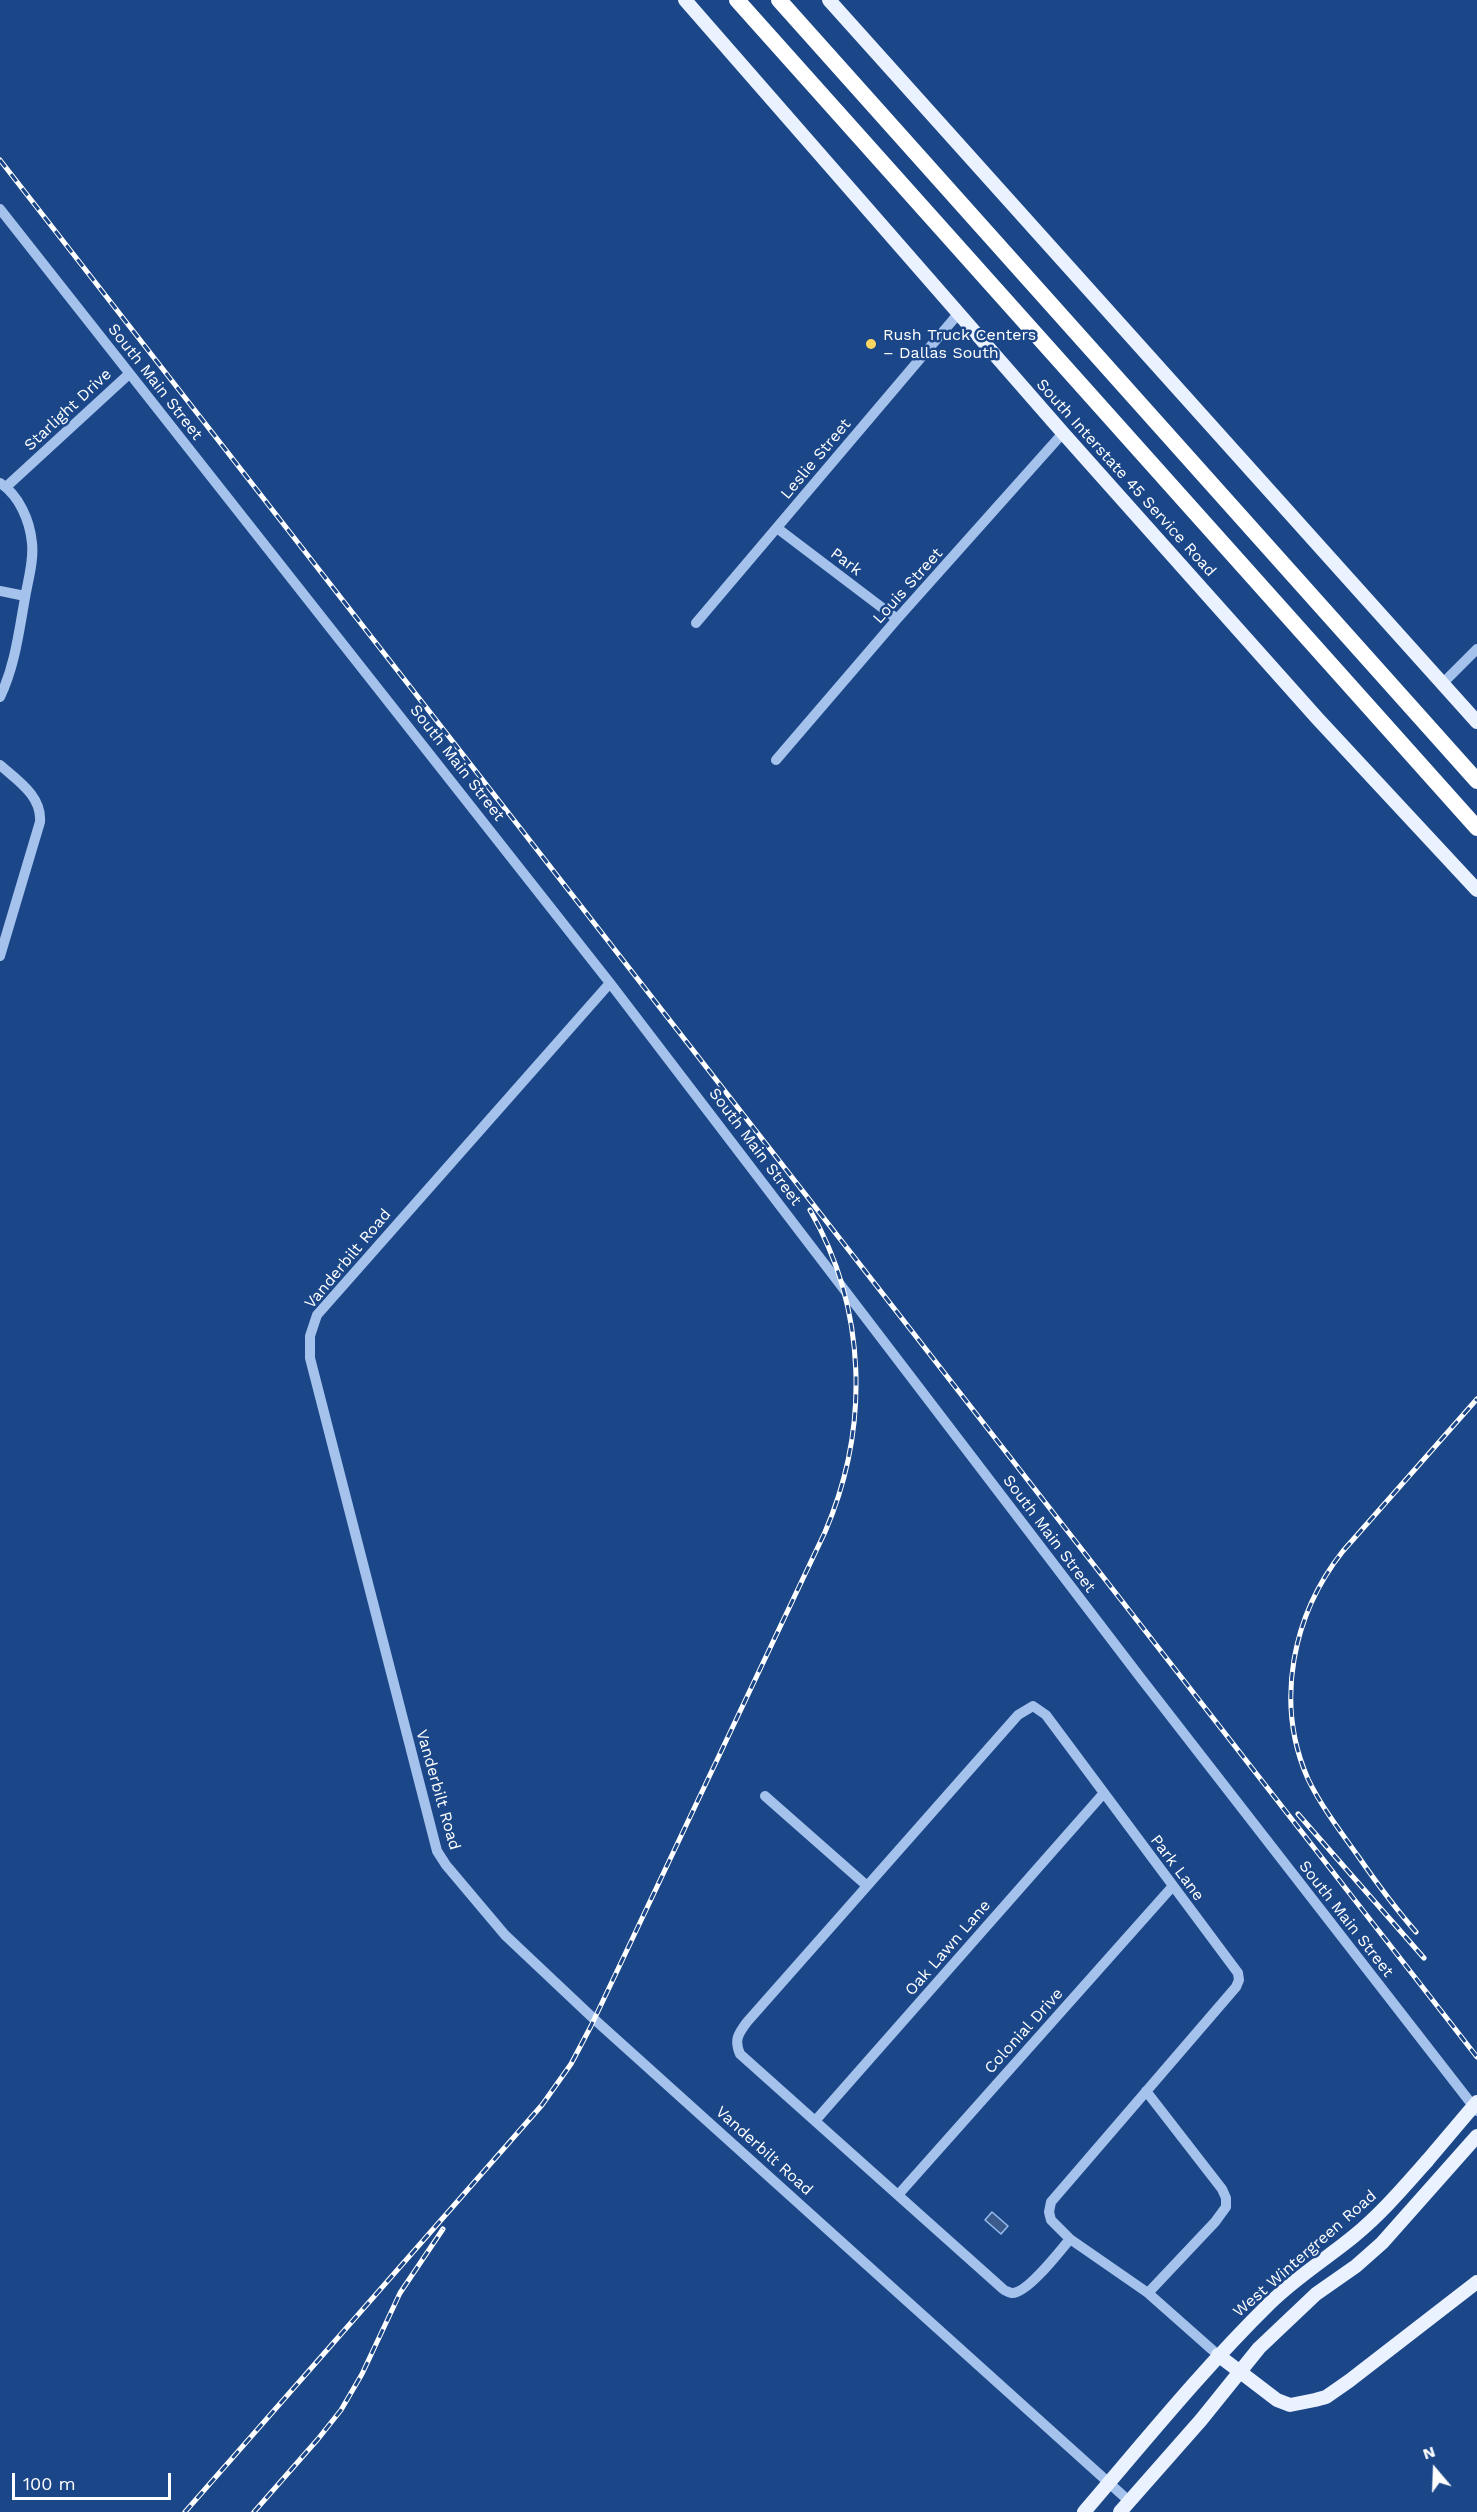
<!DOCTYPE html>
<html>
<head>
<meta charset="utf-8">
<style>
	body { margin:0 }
	#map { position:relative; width:1477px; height:2512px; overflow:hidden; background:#1b4789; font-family:"Work Sans",sans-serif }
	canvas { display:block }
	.north { position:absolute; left:1405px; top:2440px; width:60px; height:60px; -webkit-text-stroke:4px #1b4789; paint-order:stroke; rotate:341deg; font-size:16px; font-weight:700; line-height:24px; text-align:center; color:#fff }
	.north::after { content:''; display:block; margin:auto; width:21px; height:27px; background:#fff; clip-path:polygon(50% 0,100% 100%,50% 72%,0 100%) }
	.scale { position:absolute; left:12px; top:2473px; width:159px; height:27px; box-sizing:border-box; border:3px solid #fff; border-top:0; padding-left:8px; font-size:18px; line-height:21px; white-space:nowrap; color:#fff; -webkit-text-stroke:4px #1b4789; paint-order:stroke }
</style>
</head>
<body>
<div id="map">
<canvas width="1477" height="2512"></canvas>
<div class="north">N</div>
<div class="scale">100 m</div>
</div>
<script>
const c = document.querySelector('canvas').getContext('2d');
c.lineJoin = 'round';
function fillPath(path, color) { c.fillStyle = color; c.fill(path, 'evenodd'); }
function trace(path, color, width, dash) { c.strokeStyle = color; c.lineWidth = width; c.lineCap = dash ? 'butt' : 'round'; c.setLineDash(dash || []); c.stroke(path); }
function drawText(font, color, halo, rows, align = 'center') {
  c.font = font + ' "Work Sans",sans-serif'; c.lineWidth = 5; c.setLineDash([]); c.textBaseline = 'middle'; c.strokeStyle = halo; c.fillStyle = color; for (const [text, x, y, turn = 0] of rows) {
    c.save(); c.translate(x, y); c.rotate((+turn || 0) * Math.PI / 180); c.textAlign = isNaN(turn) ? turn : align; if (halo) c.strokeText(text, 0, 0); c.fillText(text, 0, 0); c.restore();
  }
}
const water = new Path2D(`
	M992,2212L1008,2226L1001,2234L985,2220Z`);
fillPath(water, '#3b5b8c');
trace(water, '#98bdee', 1.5);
trace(new Path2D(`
	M0,209L610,983L1140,1677L1477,2111
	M0,483C19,495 30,521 32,543C34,561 28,580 25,598C19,631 15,666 0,697
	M6,487L129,374
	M777,528L897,619
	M0,591L25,596
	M696,623L958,314
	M1443,683L1477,649
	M776,760L897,619L1063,433
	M0,765C18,781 42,796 40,822L0,956
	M610,983L317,1315L310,1336V1358L437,1851L446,1865L505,1935L594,2019L1129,2501
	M765,1796L866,1885
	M1146,2091L1222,2189L1226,2198V2207L1215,2222L1148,2293
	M815,2121L1103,1794
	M898,2195L1172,1887
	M1070,2239C1060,2251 1027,2294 1012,2293C1011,2293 1003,2290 1003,2289L740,2054C734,2040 738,2034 747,2022L1018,1715L1033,1706L1046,1715L1238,1973L1239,1980L1236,1987L1051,2202L1049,2212L1051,2220L1070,2239L1148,2293L1218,2355`), '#a5c2ec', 10);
trace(new Path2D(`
	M685,0L1063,433L1317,718L1477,890
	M829,0L1477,722
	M1218,2355L1277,2400L1290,2405L1315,2400L1326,2397L1349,2381L1477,2282
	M1084,2512C1144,2442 1203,2369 1269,2304C1295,2278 1326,2259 1354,2236C1381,2214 1404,2187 1427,2161
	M1120,2512L1201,2420L1259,2348L1316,2294L1356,2266L1382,2243L1477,2136`), '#eaf1ff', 14);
trace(new Path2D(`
	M737,0L1477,828
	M779,0L1477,781`), '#fff', 16);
const rail = new Path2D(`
	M0,160L1477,2057
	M1298,1814L1424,1958
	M1416,1932C1395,1908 1376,1882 1358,1856C1340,1831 1321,1806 1308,1779C1274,1702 1293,1614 1343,1551L1477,1399
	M185,2512L542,2105L571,2064L591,2026L825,1532C870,1428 867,1309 810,1210
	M254,2512L318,2439L341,2410L362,2374L400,2293L443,2229`);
trace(rail, '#fff', 5);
trace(rail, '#1b4789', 3, [9]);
trace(new Path2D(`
	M1427,2161L1477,2102`), '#eaf1ff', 14);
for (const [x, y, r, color] of [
	[871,344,6,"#fdd662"]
]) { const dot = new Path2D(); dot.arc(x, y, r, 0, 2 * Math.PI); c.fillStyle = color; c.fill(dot); trace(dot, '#1b4789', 2); }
drawText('16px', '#fff', '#1b4789', [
	["Rush Truck Centers",883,335],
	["– Dallas South",883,353]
], 'left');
drawText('16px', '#fff', '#1b4789', [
	["South Main Street",155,382,52],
	["Starlight Drive",68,410,-43],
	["Leslie Street",816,459,-50],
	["South Interstate 45 Service Road",1126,478,48],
	["Park",846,562,37],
	["Louis Street",908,586,-48],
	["South Main Street",457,763,52],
	["South Main Street",755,1147,53],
	["Vanderbilt Road",348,1259,-50],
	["South Main Street",1049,1534,53],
	["Vanderbilt Road",438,1790,74],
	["Park Lane",1177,1868,53],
	["South Main Street",1346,1919,52],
	["Oak Lawn Lane",948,1948,-49],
	["Colonial Drive",1024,2031,-48],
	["Vanderbilt Road",764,2151,42],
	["West Wintergreen Road",1305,2254,-41]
]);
</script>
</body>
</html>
